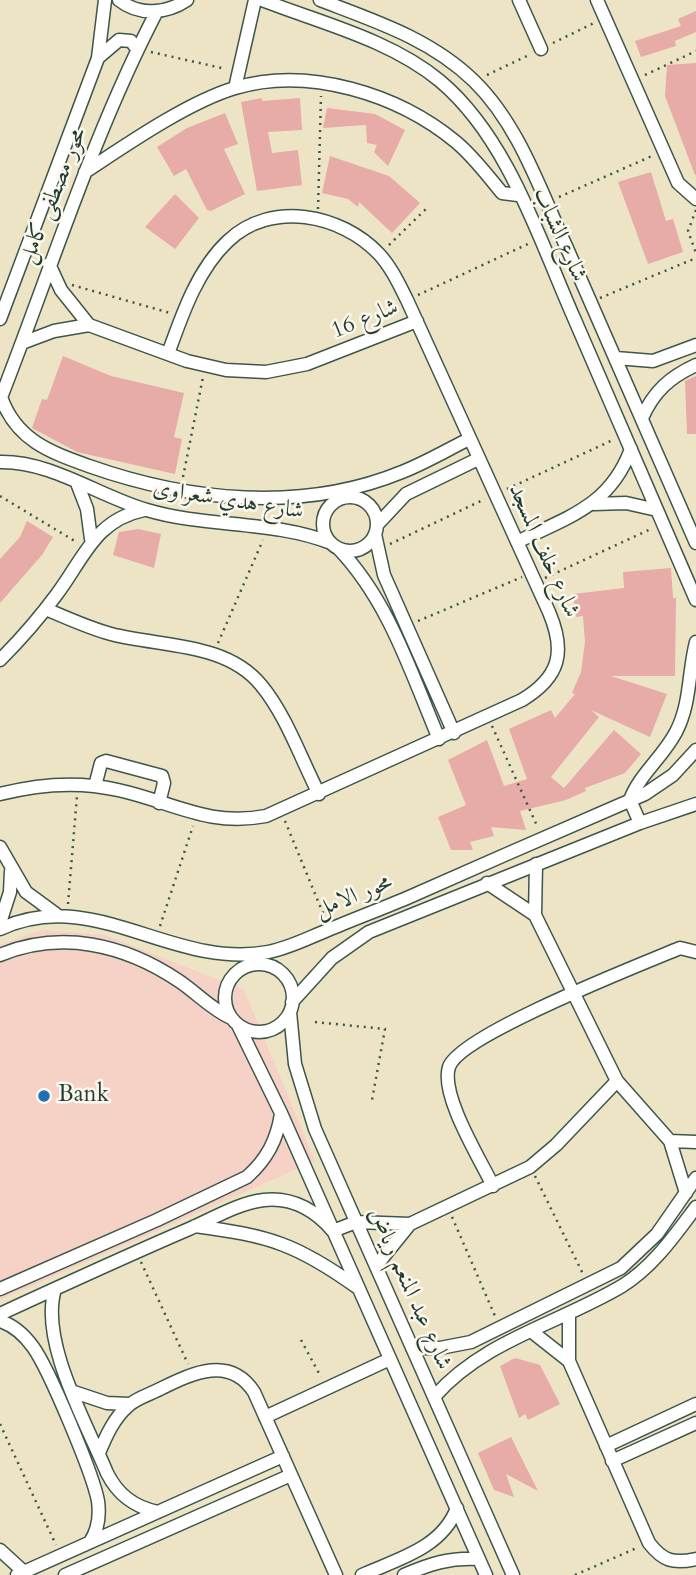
<!DOCTYPE html>
<html>
<head>
<meta charset="utf-8">
<style>
	body { margin:0 }
	canvas { display:block; background:#ede4c5 }
</style>
</head>
<body>
<canvas width="696" height="1575"></canvas>
<script>
const c = document.querySelector('canvas').getContext('2d');
c.lineJoin = 'round';
function fillPath(path, color) { c.fillStyle = color; c.fill(path, 'evenodd'); }
function trace(path, color, width, dash) { c.strokeStyle = color; c.lineWidth = width; c.lineCap = dash ? 'butt' : 'round'; c.setLineDash(dash || []); c.stroke(path); }
function drawText(font, color, halo, rows, align = 'center') {
  c.font = font + ' Cardo,Amiri,serif'; c.lineWidth = 5; c.setLineDash([]); c.textBaseline = 'middle'; c.strokeStyle = halo; c.fillStyle = color; for (const [text, x, y, turn = 0] of rows) {
    c.save(); c.translate(x, y); c.rotate((+turn || 0) * Math.PI / 180); c.textAlign = isNaN(turn) ? turn : align; if (halo) c.strokeText(text, 0, 0); c.fillText(text, 0, 0); c.restore();
  }
}
fillPath(new Path2D(`
	M42,930L105,935L244,990L315,1161L0,1300V945Z`), '#f6d1c5');
fillPath(new Path2D(`
	M696,11V32L675,41L676,46L641,57L635,41L681,26L678,19Z
	M696,63V175H695L665,96L667,65Z
	M262,98V101L300,98L302,130L268,132L272,153L298,150L302,185L257,191L241,102Z
	M327,108L375,114L405,130L388,166L374,152L377,145L367,143L366,125L323,128Z
	M225,113L238,144L224,149L245,194L211,211L207,210L186,169L174,176L157,147L187,128Z
	M330,156L389,176L420,203L392,233L359,202L358,207L348,199L322,193Z
	M651,172L666,221L673,219L683,252L648,264L618,182Z
	M175,194L199,218L175,249L145,227Z
	M63,356L111,376L184,393L174,437L182,439L175,474L77,452L32,428L42,399L47,400Z
	M696,376V434H687L685,381Z
	M27,521L53,537L42,555L0,603V559L20,537Z
	M138,529L161,534L154,568L113,555L119,532Z
	M671,568L673,598H676L675,676H611L667,694L650,737L591,710L599,717L551,777L564,788L614,730L641,754L625,773L585,788L586,791L566,800L520,811L526,830L491,827L494,836L470,842L473,850H451L438,817L466,805L448,760L487,740L504,786L527,779L509,729L551,710L555,718L575,694L572,693L581,672L585,642L583,616L576,617L573,594L624,588L623,572Z
	M515,1358L540,1365L560,1404L528,1420L525,1414L519,1418L500,1366Z
	M511,1437L538,1491L506,1474L514,1497L494,1490L478,1453Z`), '#e7aba8');
const minor = new Path2D(`
	M119,0C139,16 166,14 187,0
	M262,0C321,23 391,40 440,81C508,138 539,239 574,318C615,412 656,506 696,600
	M320,0C375,21 431,39 474,81C519,125 540,190 566,246C610,345 653,444 696,543
	M519,0L541,49
	M597,0L678,183L696,199
	M99,57L119,40L131,41L137,49
	M235,88L255,0
	M85,172C126,145 188,102 235,88C308,66 398,94 456,142C474,157 487,175 502,193L518,195
	M49,264L61,290L89,325L187,361L226,370L266,372L307,364L417,321
	M0,319L98,58L105,0
	M22,343L54,331L89,325
	M616,358L653,361L696,345
	M1,397C16,440 50,452 89,466C188,501 302,513 402,472C425,463 447,450 469,439
	M0,400C51,270 92,136 157,11
	M642,418C654,391 670,377 696,365
	M0,462C52,461 98,496 147,510C207,528 272,520 331,543
	M77,483L87,509L91,539
	M323 524a27 27 0 1 1 54 0a27 27 0 1 1-54 0Z
	M594,504L626,503L657,510
	M377,525L406,494L478,459
	M375,534L384,575L454,733
	M517,542C568,517 610,506 631,449
	M338,548C389,601 411,673 439,739
	M46,609C67,618 89,628 111,634C161,647 226,642 261,685C286,715 301,759 319,794
	M0,660C21,639 40,617 57,594C84,558 95,520 144,510
	M95,786L101,763L106,761L162,776L164,783L159,803
	M0,794C39,784 79,781 118,790C173,802 207,827 266,816L522,700C560,677 566,652 549,612L407,300C399,284 391,267 379,254C341,214 271,200 228,241C197,270 182,315 168,354
	M640,823L630,800C639,775 663,757 676,732C691,703 688,673 696,642
	M0,847L26,892L56,914
	M536,864L535,915L617,1081L670,1141L686,1193
	M487,883L535,915
	M0,923L10,892L11,871
	M0,929C94,885 172,970 268,952C289,948 308,938 328,930C354,919 381,909 407,898C486,863 566,828 645,794L673,775L696,750
	M0,955C61,930 124,944 179,981C197,993 211,1009 231,1018
	M225 998a34 34 0 1 1 68 0a34 34 0 1 1-68 0Z
	M292,1002L332,958L369,932L640,823L696,804
	M290,1012L295,1064L315,1129L513,1575
	M238,1025L281,1113L486,1575
	M670,1141L696,1142
	M493,1186C480,1159 440,1095 449,1067C459,1035 642,964 680,948L696,952
	M195,1226C270,1236 297,1244 358,1288
	M376,1266L410,1224
	M0,1289L157,1220L247,1177C267,1159 277,1140 281,1114
	M55,1289C39,1341 87,1424 107,1473C118,1495 134,1507 158,1512
	M569,1313V1361L649,1543C663,1561 673,1564 696,1559
	M0,1314C63,1285 126,1256 189,1229C212,1219 238,1203 264,1200C293,1197 315,1210 333,1231L356,1222L410,1224L530,1167L556,1145L617,1081
	M0,1321C13,1325 25,1336 33,1347C49,1369 93,1474 98,1501C100,1516 98,1530 90,1542
	M531,1331L569,1361
	M412,1348H440L471,1342L621,1268L657,1234L696,1178
	M74,1392L107,1403L129,1404
	M434,1397C484,1340 558,1324 622,1286C653,1267 675,1235 696,1207
	M265,1417L390,1359
	M606,1446L696,1404
	M99,1453C106,1436 114,1418 128,1406C136,1398 151,1394 162,1388C193,1373 230,1355 254,1392L336,1575
	M612,1461L696,1423
	M0,1550L24,1572
	M17,1575L283,1456
	M65,1575L291,1475
	M362,1575C398,1559 442,1548 457,1508
	M404,1575C430,1564 450,1557 479,1559`);
trace(minor, '#3e564a', 15);
trace(new Path2D(`
	M553,43L594,23
	M151,52L226,69
	M487,75L531,54
	M645,75L696,51
	M559,197L652,156
	M318,209L321,96
	M696,210L688,231L696,253
	M389,245L429,206
	M72,285L170,313
	M418,295L530,243
	M600,298L696,258
	M183,477L203,377
	M507,489L615,439
	M0,496L78,543
	M390,544L485,499
	M545,578L653,528
	M418,621L522,577
	M218,643L263,540
	M492,726L538,828
	M285,821L325,918
	M68,904L77,796
	M160,926L193,826
	M315,1022L385,1029L372,1100
	M535,1176L583,1274
	M452,1217L495,1316
	M141,1262L188,1364
	M301,1340L321,1377
	M0,1424L56,1545
	M575,1575L639,1547`), '#3e564a', 2.5, [2, 5]);
trace(minor, '#fff', 12);
for (const [x, y, r, color] of [
	[44,1096,7,"#1f6fb2"]
]) { const dot = new Path2D(); dot.arc(x, y, r, 0, 2 * Math.PI); c.fillStyle = color; c.fill(dot); trace(dot, '#fbf7ec', 2.5); }
drawText('23px', '#1f3d34', '#fbf7ec', [
	["محور مصطفى كامل",54,196,-68],
	["شارع الشباب",559,235,66],
	["شارع 16",365,320,-22],
	["شارع هدي شعراوى",228,501,9],
	["شارع خلف المسجد",543,551,66],
	["محور الامل",354,897,-22],
	["شارع عبد المنعم رياض",409,1289,66]
]);
drawText('23px', '#1f3d34', '#fbf7ec', [
	["Bank",58,1096]
], 'left');
</script>
</body>
</html>
